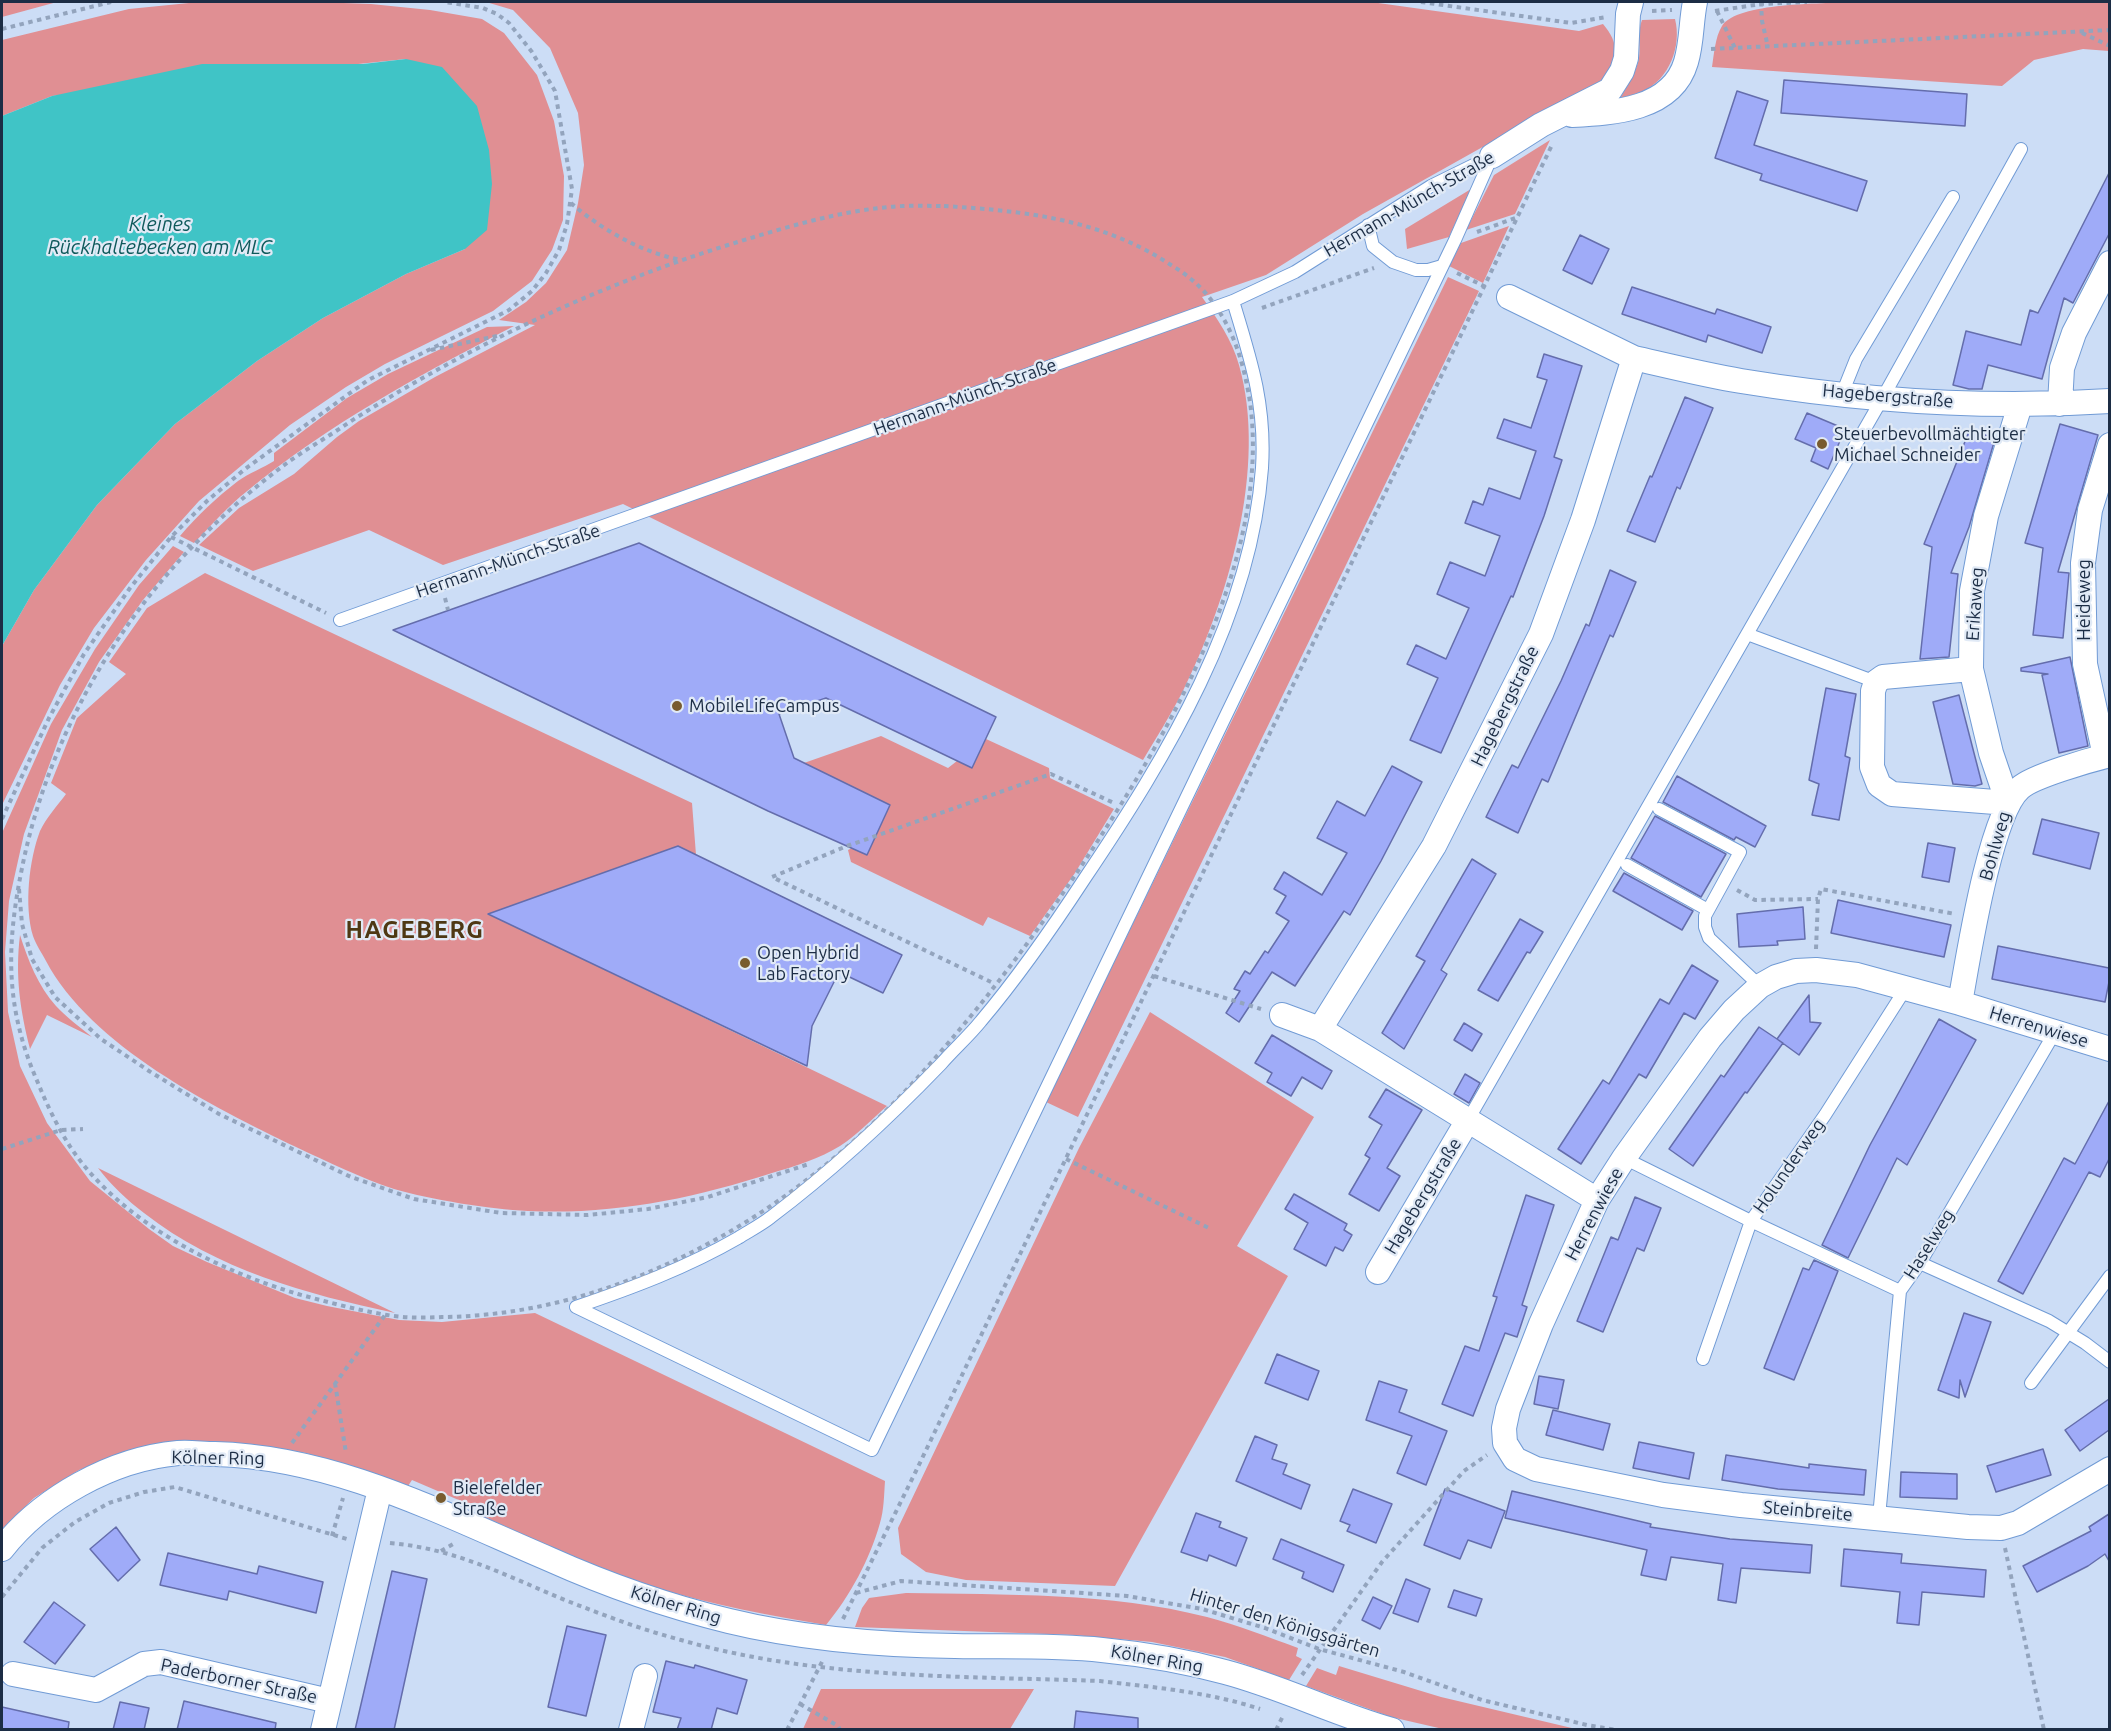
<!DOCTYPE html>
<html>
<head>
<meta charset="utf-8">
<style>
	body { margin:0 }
	#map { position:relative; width:2111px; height:1731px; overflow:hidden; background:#ccddf6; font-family:Ubuntu,sans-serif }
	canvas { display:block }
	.frame { position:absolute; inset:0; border:3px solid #1c2d45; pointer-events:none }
</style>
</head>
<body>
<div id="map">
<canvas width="2111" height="1731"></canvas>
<div class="frame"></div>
</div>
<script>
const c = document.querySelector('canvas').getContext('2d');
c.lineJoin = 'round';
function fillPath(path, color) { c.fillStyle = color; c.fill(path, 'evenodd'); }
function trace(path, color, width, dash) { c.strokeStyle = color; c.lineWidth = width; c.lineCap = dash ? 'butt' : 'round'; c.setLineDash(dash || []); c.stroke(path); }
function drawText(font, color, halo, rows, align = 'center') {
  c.font = font + ' Ubuntu,sans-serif'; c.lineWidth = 4.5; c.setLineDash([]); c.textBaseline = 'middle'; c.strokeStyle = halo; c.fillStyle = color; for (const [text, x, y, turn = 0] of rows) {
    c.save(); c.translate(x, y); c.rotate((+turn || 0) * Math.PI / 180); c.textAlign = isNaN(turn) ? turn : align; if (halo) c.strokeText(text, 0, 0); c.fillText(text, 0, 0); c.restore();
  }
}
fillPath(new Path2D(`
	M2,2H57L2,17Z
	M199,2H316L371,4L430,10L482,19L504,33L537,75L554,121L564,176L563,220L552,250L532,281L493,311L385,364L346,387L290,425L199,501L146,560L94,628L60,685L2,805V646L34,590L97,505L175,424L257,361L323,318L406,274L465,249L406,59L52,96L2,116V40L129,9Z
	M486,2H1371L1579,31L1603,24C1620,44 1618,58 1604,79L1363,214L1266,275L1202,297C1217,318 1232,340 1239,365C1268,467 1228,601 1182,693C1170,716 1156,738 1143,760L623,504L443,565L369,530L253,571L199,545L239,508L294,474L337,437L359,421L435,377L535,325L499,320L526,302L546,283L567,250L578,203L584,165L578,113L550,48L513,10Z
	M1852,2H2109V51L2083,49L2034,60L2002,86L1712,67C1714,55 1715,37 1722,26C1737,2 1823,4 1852,2Z
	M1675,19C1682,46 1669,80 1643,91C1636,94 1628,96 1620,98C1628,85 1636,73 1639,58C1641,46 1637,32 1642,20Z
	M1550,140L1515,214L1466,230L1494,175Z
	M1471,189L1449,237L1407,249L1405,229Z
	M1509,226L1483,283L1449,266L1461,243Z
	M1448,277L1479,291L1078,1117L1046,1102Z
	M514,326C418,376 330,423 246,492C227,507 211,526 194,543L180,536C197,516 217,497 238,481C249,473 263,468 274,461V453L347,398L388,374L487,327Z
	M173,546L184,552L143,600L99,662L62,730L24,834L9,901L5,952L8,1012L20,1066L47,1123L90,1181L149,1229L173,1246L207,1262L295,1298L327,1306L399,1320L442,1322L535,1313L885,1481C884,1495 884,1510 880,1523C870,1559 850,1596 826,1625C769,1615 712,1605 657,1588C596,1570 538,1541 480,1515L482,1510L412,1480L408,1486L306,1453L255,1445L186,1442L130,1452L79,1470L34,1498L2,1529V833L51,724L95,649L139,585Z
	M205,573L692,803L696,855L678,846L489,914L887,1106C872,1119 857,1135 840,1146C821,1158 793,1167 772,1173C692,1199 612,1215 528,1211C489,1209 432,1200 394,1189C361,1178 328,1162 296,1147C213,1107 91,1046 46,961C42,953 36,945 33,936C24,906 29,860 40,831C46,818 58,805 66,794L51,783L77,718L126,674L109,662L147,608Z
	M881,736L948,768L957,761L972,768L986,739L1049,768L1050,778L1114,809L1075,873L1030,936L988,917L983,926L851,862L848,850L852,848L867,854L890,805L804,763Z
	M20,935C28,960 38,986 56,1006C66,1017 80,1027 92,1037L47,1015L30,1049C20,1009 15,976 20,935Z
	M1150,1012L1314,1117L1237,1246L1288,1276L1115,1586L966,1580L926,1572L901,1554L898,1528L1079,1148Z
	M98,1168L395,1313C306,1294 217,1270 144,1213C127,1200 111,1185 98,1168Z
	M906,1593C1006,1595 1109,1592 1207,1617C1238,1625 1268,1637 1298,1648L1296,1656L1302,1659L1289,1680L1225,1657L1152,1642L1074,1635L855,1627L862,1608L869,1598Z
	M1339,1666L1441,1697L1576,1729H1443L1391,1717L1306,1686L1317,1668L1336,1675Z
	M821,1689H1034L1010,1729H803Z`), '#e08f93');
fillPath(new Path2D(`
	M406,59L442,67L477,106L489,150L492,184L487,230L465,249L406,274L323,318L257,361L175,424L97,505L34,590L2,646V116L52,96L202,64H363Z`), '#40c4c6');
const building = new Path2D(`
	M1784,80L1967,94L1965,126L1781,113Z
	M1737,91L1768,101L1754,145L1867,181L1857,211L1760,180L1762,174L1715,158Z
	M2109,173V234L2073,303L2064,298L2042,379L1988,365L1982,389H1969L1953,385L1966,331L2021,345L2030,310L2038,313Z
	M1580,235L1609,249L1592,284L1563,270Z
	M1632,287L1715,314L1717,309L1771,327L1762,353L1708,335L1706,342L1622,314Z
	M1544,354L1582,366L1554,457L1562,460L1544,516L1513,597L1511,596L1441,753L1410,740L1438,678L1407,664L1416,645L1446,659L1469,608L1437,594L1450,562L1485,576L1500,536L1465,523L1473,501L1483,505L1489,488L1520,499L1536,451L1497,438L1504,419L1531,428L1547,380L1537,377Z
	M1685,397L1713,408L1680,489L1677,487L1655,542L1627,531L1650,476L1652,477Z
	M1807,413L1845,429L1828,469L1811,461L1816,448L1795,439Z
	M2060,424L2098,435L2058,572L2069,573L2063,638L2033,635L2043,548L2025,543Z
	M1970,429L1995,439L1969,527L1951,573L1958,574L1949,657L1920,659L1932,547L1924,544Z
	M639,543L996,717L972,768L826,698L779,714L794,758L890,805L867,855L768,811L393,630Z
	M1610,570L1636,582L1613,637L1610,635L1548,782L1542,779L1518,833L1486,817L1512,765L1518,768L1561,681L1586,624L1589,626Z
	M2070,657L2088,746L2059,753L2042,675L2048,674L2021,671V668Z
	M1826,688L1856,694L1845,756L1850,758L1839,820L1812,815L1819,784L1809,780Z
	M1959,695L1982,784L1975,786L1953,784L1933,702Z
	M1392,766L1422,782L1381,861L1350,915L1344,911L1295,986L1272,972L1239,1022L1226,1013L1240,991L1234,989L1245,971L1250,974L1265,951L1268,953L1289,921L1276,913L1286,896L1274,889L1284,872L1322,895L1347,853L1317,838L1337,801L1365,816Z
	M1677,776L1766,826L1755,847L1736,837L1734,840L1663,802Z
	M1655,816L1726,854L1701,897L1631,858Z
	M2042,819L2099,833L2090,869L2033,854Z
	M1928,843L1955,848L1949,882L1922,877Z
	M678,846L902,955L883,993L839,972L812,1026L807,1066L488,914Z
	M1472,859L1496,874L1441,970L1447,974L1404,1049L1382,1033L1425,961L1416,956Z
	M1624,873L1693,911L1682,930L1613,891Z
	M1838,900L1951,925L1944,957L1831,933Z
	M1803,907L1805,939L1777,941L1778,945L1739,947L1737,914Z
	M1520,919L1543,932L1530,953L1527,952L1498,1001L1478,990Z
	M1998,946L2109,968V982L2105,1002L1992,979Z
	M1692,965L1718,981L1695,1019L1684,1013L1646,1078L1639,1074L1581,1164L1558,1149L1603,1080L1609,1084L1660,999L1669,1004Z
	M1809,995L1810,1022L1821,1023L1799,1055L1777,1039Z
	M1939,1019L1976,1040L1907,1165L1897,1158L1848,1258L1822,1245L1870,1145Z
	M1464,1023L1482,1034L1472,1051L1454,1040Z
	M1759,1027L1783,1043L1747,1093L1745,1092L1693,1166L1669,1149L1721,1075L1724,1077Z
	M1272,1035L1332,1071L1322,1089L1302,1077L1291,1096L1267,1082L1272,1073L1255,1063Z
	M1465,1074L1480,1083L1469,1103L1454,1094Z
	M1386,1089L1422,1110L1387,1168L1400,1176L1379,1211L1349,1194L1370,1158L1365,1155L1382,1125L1369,1117Z
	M2109,1101V1159L2100,1177L2089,1172L2023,1294L1998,1281L2064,1158L2075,1164Z
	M1294,1194L1347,1224L1344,1230L1352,1235L1343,1251L1335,1247L1326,1266L1294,1249L1308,1223L1285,1209Z
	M1526,1195L1554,1205L1522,1305L1527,1307L1517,1337L1505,1333L1473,1416L1442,1404L1465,1346L1479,1351L1497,1297L1493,1296Z
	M1635,1197L1661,1208L1644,1251L1637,1248L1603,1332L1577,1321L1611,1237L1618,1240Z
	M1814,1260L1838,1271L1794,1380L1764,1368L1803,1268L1809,1270Z
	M1964,1313L1991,1322L1965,1397L1960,1380L1959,1398L1938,1390Z
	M1277,1354L1319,1371L1308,1400L1265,1383Z
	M1539,1376L1564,1380L1558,1409L1534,1404Z
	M1379,1381L1407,1390L1399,1412L1447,1431L1426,1485L1397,1473L1412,1436L1366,1420Z
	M2109,1399V1430L2080,1451L2065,1430Z
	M1553,1410L1610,1424L1603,1450L1546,1435Z
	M1255,1436L1277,1445L1272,1459L1287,1464L1283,1474L1310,1485L1301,1509L1236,1481Z
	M1639,1442L1694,1453L1689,1479L1633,1468Z
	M2043,1449L2051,1475L1996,1492L1987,1466Z
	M1726,1455L1809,1468V1464L1866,1470L1864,1495L1778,1489L1722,1480Z
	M1901,1472L1957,1474V1499L1900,1497Z
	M1353,1489L1392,1504L1376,1543L1347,1531L1350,1525L1340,1521Z
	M1445,1489L1505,1511L1491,1548L1468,1540L1460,1559L1424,1545Z
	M1512,1491L1651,1524L1650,1527L1730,1539L1812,1545L1810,1573L1741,1568L1736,1603L1718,1600L1723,1564L1671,1557L1666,1580L1641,1575L1647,1550L1505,1518Z
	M1196,1513L1221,1522L1219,1527L1247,1538L1236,1566L1209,1555L1207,1561L1181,1552Z
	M2109,1514V1561L2105,1554L2088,1566L2037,1592L2023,1566L2091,1531L2089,1527Z
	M116,1527L140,1560L118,1581L90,1549Z
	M1281,1539L1344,1565L1333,1592L1302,1578L1304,1572L1273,1559Z
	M1844,1549L1902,1554L1901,1563L1986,1570L1984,1597L1922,1592L1919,1625L1897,1623L1900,1592L1841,1586Z
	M168,1553L257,1574L259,1566L323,1582L316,1613L229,1591L227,1600L160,1585Z
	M392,1571L427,1579L394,1730H355Z
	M1406,1579L1430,1589L1418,1622L1393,1613Z
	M1454,1590L1482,1599L1476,1616L1448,1607Z
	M1373,1597L1392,1606L1380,1629L1362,1620Z
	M54,1602L85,1625L55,1664L24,1642Z
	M567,1626L606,1635L586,1716L548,1707Z
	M666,1661L694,1668L695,1665L747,1680L737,1714L717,1708L711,1730H677L681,1718L653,1712Z
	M184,1701L276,1723L275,1730H177Z
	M120,1702L149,1708L144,1730H113Z
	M2,1707L69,1722L68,1730H2Z
	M1076,1711L1138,1718V1730H1074Z`);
fillPath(building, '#9fabf8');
trace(building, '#646dac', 1.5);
const lane = new Path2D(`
	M1368,225L1373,246L1393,262L1416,270H1428L1442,266
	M1233,301C1251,360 1266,405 1262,468C1251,618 1167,756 1085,878C1053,927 1019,976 981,1021C969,1036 954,1049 941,1064C888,1119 832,1171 771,1217C761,1225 749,1231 738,1238C686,1268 632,1288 576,1307L872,1450L1455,240L1492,156
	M1842,394L1856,359L1953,197
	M340,620L1233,301L1295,272L1431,186L1492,156
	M1747,634L1876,682
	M1659,809L1740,852L1705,916V927L1709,938L1760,986
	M1627,865L1708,910
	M1468,1120L1882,399L2021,149
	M1624,1158L1751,1221L1900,1291
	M1920,1263L2049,1321L2085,1343L2110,1362
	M1703,1359L1751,1221L1825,1115L1906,988
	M2031,1383L2110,1276
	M1879,1517L1900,1291L1920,1263L2055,1032`);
const street = new Path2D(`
	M1572,115C1613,113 1672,110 1686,62C1692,42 1691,21 1695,2
	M1492,156L1541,125L1610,90L1622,71L1626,58L1628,14L1631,2
	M1509,297L1634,358
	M2060,404L2062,368L2074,333L2110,263
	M1971,669L1883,677L1876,682L1873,691L1872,767L1879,785L1892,794L2008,803L1991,753L1971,669L1972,591L1986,516L2020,405
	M2105,756L2085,664L2083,563L2090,510L2110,445
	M1960,1003C1968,959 1990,814 2020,788C2033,776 2090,760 2110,755
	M1282,1015L1320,1029
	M2110,1049L1960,1003L1857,975L1816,970L1796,971L1776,977L1760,986L1734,1010L1710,1038L1624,1158L1597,1200L1541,1324L1508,1409L1504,1428L1505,1443L1515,1459L1536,1469L1663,1495L1741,1505L1968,1527L2001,1528L2018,1523L2110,1469
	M1597,1200L1320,1029L1434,846L1541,634L1583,520L1634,358C1669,366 1705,375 1741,381C1863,401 1987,409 2110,401
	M1378,1272L1468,1120
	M2,1549C42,1498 112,1459 178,1453C190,1452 203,1454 215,1454C334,1457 441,1513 549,1559C607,1585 667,1606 729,1621C803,1639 879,1645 955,1646C1004,1647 1054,1645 1102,1650C1143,1654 1185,1661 1225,1672C1282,1687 1335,1714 1392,1730
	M13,1674L96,1690L144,1664L161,1662L329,1701
	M323,1730L380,1489
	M631,1730L645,1676`);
trace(lane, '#719bd5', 14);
trace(street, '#719bd5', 26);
trace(new Path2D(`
	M1421,2L1571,23L1606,17
	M1761,2L1762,21L1768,47
	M1652,11L1672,10
	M1715,11L1761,4L1807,2
	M1717,11L1735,48
	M2,29L111,2
	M2082,33L2110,46
	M1711,49L2110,30
	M571,203C602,230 641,252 681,260
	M944,206C1025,211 1101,219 1171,265C1186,274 1201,286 1212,301C1235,332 1244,365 1250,402C1270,547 1182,710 1106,828C1050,916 989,999 919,1076C867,1134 803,1188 736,1228C646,1281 547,1316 442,1317C424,1318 405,1318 387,1315C357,1310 327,1302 298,1294C216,1270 120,1221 71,1148C58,1128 47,1105 38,1083C5,1008 6,947 22,868C41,773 84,682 143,604C182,553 235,501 287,463C306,449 328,437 348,423C467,347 594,287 728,245C780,229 834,212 889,207C907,205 926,206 944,206Z
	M1477,232L1518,217
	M1457,273L1486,287
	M1262,308L1374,268
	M431,350L497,336
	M171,537L326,613
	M445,598L448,610
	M2,819L49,718L84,654L130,588L171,537L207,501L245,469L368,380L509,310L532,291L546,273L559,250L567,224L572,189L555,91L532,52L509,23L497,14L483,8L445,2
	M19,889L22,924L32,959L55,997L101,1039L149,1071L219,1114L351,1177L414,1199L501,1213L588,1215L648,1209L708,1197L809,1164
	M1737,890L1755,900L1818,899
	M1816,949L1818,899L1821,889L1955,914
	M1154,976L1261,1009
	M991,982L772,877L847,846L1051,774L1114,803
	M2,1149L61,1130L83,1129
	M1066,1159L1211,1229
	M335,1383L346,1453
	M292,1443L385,1315
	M332,1536L343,1498
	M390,1543C458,1549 508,1577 570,1602C606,1616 643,1630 681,1640C817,1679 960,1676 1100,1681C1152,1687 1209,1692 1260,1709
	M2005,1548L2044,1730
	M441,1551L455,1543
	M856,1593L901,1581L1127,1596L1202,1609L1265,1628L1319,1649L1404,1672L1482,1700L1587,1725L1617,1730
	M2,1597L42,1548L75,1522L109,1503L144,1492L175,1487L347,1539
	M843,1619L916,1471L1552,145
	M1302,1675L1382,1562L1464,1471L1487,1455
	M800,1704L838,1726L840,1730
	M787,1730L824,1658
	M1276,1730L1284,1714`), '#93a4bd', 4, [4.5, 4.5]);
trace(lane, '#fff', 12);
trace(street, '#fff', 24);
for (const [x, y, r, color] of [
	[1822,444,6,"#795c2f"],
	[677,706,6,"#795c2f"],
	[745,963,6,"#795c2f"],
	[441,1498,6,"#795c2f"]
]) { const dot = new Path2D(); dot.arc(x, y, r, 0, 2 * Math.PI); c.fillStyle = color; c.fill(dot); trace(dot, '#e1eaf6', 2); }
drawText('18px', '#1c2d45', '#e1eaf6', [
	["Hermann-Münch-Straße",1409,204,-30],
	["Hagebergstraße",1888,396,5],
	["Hermann-Münch-Straße",965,397,-20],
	["Hermann-Münch-Straße",508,561,-19],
	["Heideweg",2084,600,-90],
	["Erikaweg",1975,604,-86],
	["Hagebergstraße",1505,706,-64],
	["Bohlweg",1995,846,-74],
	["Herrenwiese",2039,1027,17],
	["Holunderweg",1789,1166,-55],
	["Hagebergstraße",1423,1196,-59],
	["Herrenwiese",1594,1214,-62],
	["Haselweg",1929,1244,-58],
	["Kölner Ring",218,1458,1],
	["Steinbreite",1808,1511,5],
	["Kölner Ring",676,1605,17],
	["Hinter den Königsgärten",1285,1623,17],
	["Kölner Ring",1157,1659,10],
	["Paderborner Straße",239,1681,12]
]);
drawText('18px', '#1c2d45', '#e1eaf6', [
	["Steuerbevollmächtigter",1834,434],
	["Michael Schneider",1834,455],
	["MobileLifeCampus",689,706],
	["Open Hybrid",757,953],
	["Lab Factory",757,974],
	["Bielefelder",453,1488],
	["Straße",453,1509]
], 'left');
drawText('italic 20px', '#0e595b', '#e1eaf6', [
	["Kleines",160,224],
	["Rückhaltebecken am MLC",160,247]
]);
c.letterSpacing = '1.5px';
drawText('bold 24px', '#4e3813', '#e1eaf6', [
	["HAGEBERG",415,930]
]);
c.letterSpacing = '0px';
</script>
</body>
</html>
